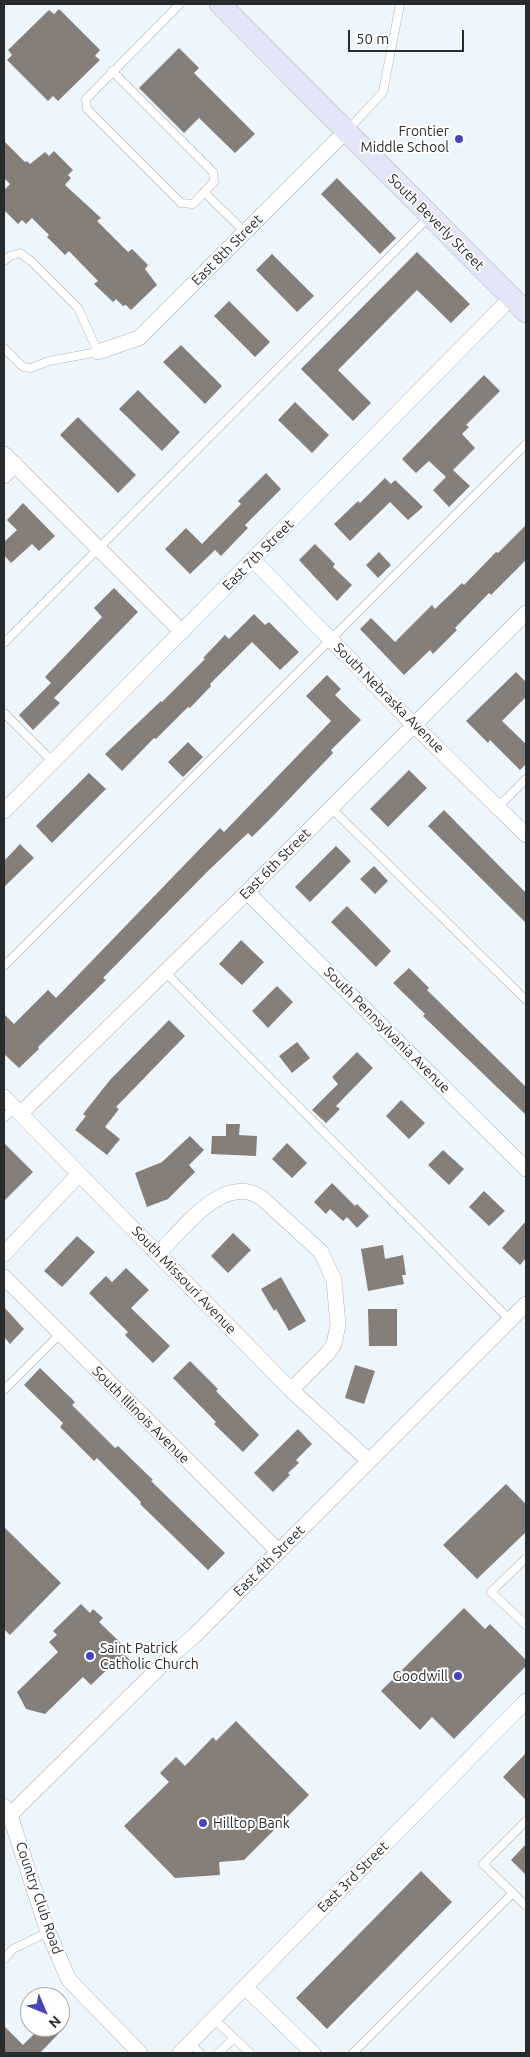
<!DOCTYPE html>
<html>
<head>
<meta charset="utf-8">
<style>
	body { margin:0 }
	#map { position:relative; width:530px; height:2057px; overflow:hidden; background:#eef6fd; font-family:Ubuntu,sans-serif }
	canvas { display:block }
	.frame { position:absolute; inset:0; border:5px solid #282b2d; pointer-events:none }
	.north { position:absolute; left:20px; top:1987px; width:50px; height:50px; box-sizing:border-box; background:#fff; border:1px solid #a9aaab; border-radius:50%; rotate:135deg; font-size:14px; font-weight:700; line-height:20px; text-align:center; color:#282b2d }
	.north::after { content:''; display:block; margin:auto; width:18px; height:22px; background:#4544b9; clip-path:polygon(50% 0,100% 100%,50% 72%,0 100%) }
	.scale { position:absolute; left:348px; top:30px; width:116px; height:22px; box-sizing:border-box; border:2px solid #282b2d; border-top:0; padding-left:6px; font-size:15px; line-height:18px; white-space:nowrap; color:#282b2d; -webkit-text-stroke:4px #fff; paint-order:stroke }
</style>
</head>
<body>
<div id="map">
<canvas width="530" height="2057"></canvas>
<div class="frame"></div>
<div class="north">N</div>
<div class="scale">50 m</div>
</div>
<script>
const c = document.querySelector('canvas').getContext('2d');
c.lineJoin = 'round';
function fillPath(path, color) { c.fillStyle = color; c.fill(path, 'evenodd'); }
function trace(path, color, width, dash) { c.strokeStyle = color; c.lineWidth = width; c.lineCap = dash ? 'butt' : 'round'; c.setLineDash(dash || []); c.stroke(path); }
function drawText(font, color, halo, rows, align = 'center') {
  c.font = font + ' Ubuntu,sans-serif'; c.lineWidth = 4; c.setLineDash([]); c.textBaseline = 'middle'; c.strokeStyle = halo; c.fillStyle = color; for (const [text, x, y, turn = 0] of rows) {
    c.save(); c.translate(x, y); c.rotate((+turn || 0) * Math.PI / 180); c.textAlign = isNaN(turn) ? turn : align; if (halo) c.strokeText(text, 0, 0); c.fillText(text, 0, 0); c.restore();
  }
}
fillPath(new Path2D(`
	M59,9L100,50L95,56L100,60L58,101L53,96L48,101L7,60L12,55L8,50L49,10L54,14Z
	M179,48L199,68L194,73L255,134L235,153L199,118L184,133L139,88Z
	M4,141L25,162L27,161L30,164L45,152L49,156L54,151L73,170L68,175L71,178L65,185L101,218L97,221L128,252L132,249L148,265L145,269L157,285L131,310L126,305L123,306L116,299L113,302L94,284L98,281L69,251L65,255L47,237L49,235L32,218L26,224L22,220L18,224L4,210V190L10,184L4,178Z
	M337,178L396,238L380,254L321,194Z
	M417,252L470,304L451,323L417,290L338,370L371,403L353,421L301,369Z
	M272,254L314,296L297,312L256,270Z
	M229,301L270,342L255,357L214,316Z
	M181,345L222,386L205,404L163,362Z
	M484,375L500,391L466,425L469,427L462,434L475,448L453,470L470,486L449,507L433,490L446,477L429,461L416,473L402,459Z
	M138,390L180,432L162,451L119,409Z
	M295,402L329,435L312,453L278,420Z
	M78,417L136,475L118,493L60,435Z
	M266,473L281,489L245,525L248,528L221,556L215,550L190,574L165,549L186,528L202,544L241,504L238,501Z
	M385,478L391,484L395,480L423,507L408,520L390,502L350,541L334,524L358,501L360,503Z
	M23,503L55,536L39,551L32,544L11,563L4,555V542L17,530L7,520Z
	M526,525V560L491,595L489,593L455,628L457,630L433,654L430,650L404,675L360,629L371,618L395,642L432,605L435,609L462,583L464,585L496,552L498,553Z
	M315,544L335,564L333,567L352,585L337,601L299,560Z
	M379,552L391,565L378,578L366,565Z
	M114,588L138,612L54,698L60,703L33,730L19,715L51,683L45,677L102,617L94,608Z
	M254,614L265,625L269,622L299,652L280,670L252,642L210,684L211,686L190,708L188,707L156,739L154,738L122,771L105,754L161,701L162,702L205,659L203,658L225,635L229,639Z
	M516,672L526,682V697L502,721L526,744V764L520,770L490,740L488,743L466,721Z
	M327,675L341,689L335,695L361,720L331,750L333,753L274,815L252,837L248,833L207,872L103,978L106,980L38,1047L39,1049L19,1068L4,1054V1014L14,1024L48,990L56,998L220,828L224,832L331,721L306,696Z
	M188,742L203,757L183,777L168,762Z
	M409,770L427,788L388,827L370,809Z
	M89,773L106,789L52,843L36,826Z
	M444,810L526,893V923L428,826Z
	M20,844L34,858L4,887V861Z
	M336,846L351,861L310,902L295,887Z
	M374,866L388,881L375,894L360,879Z
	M347,906L391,951L376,967L331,922Z
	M241,940L264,962L242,985L219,964Z
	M409,968L429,988L427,990L526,1087V1115L423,1016L425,1014L393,983Z
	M277,986L293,1002L268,1028L252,1011Z
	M169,1020L185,1036L116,1107L119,1109L105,1127L120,1139L107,1155L75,1130L86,1116L83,1114L110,1080Z
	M297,1042L310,1058L292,1073L279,1056Z
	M357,1052L373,1068L336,1106L340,1109L326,1123L312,1110L338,1084L332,1077Z
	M401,1100L425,1123L409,1139L386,1116Z
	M226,1124H240L239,1135L257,1136L256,1156L211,1154L212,1136H226Z
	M190,1136L204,1150L189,1165L195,1172L168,1199L147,1207L135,1173L162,1162Z
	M4,1143L33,1172L4,1201Z
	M287,1143L307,1163L292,1178L272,1159Z
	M443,1150L464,1169L449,1185L428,1165Z
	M332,1183L355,1206L357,1204L369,1216L357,1228L347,1217L343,1221L330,1209L326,1214L314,1202Z
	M484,1191L505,1211L489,1226L469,1207Z
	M526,1221V1258L520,1265L502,1248Z
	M233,1233L251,1250L228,1273L211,1256Z
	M77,1236L95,1252L62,1287L44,1271Z
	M383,1245L385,1259L403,1255L406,1275H402L404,1284L368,1291L361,1249Z
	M126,1268L149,1290L131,1308L170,1346L153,1363L125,1335L128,1332L89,1293L106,1276L112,1282Z
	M281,1277L306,1321L289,1331L276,1309L274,1311L261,1289Z
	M4,1307L24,1329L10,1344L4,1337Z
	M368,1309H397V1346H369Z
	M190,1361L218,1389L216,1391L259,1435L243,1452L214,1424L216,1422L173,1378Z
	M355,1365L375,1371L364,1404L345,1398Z
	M40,1368L75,1402L72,1405L115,1448L118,1446L153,1480L151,1481L225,1553L208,1570L140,1504L141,1502L97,1458L94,1461L60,1427L63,1423L24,1385Z
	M298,1429L312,1444L296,1460L299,1463L288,1473L290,1475L273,1492L254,1473Z
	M506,1484L526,1504V1532L477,1579L443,1545Z
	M4,1527L61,1583L10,1635L4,1629Z
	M81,1604L90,1613L93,1609L103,1618L99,1622L124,1646L120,1650L130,1660L119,1671L113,1664L91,1685L83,1677L45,1714L26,1709L17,1692L58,1652L49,1642L57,1635L53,1631Z
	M464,1608L485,1629L490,1624L526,1660V1666L454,1739L432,1717L420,1730L381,1691Z
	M236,1721L309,1795L244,1860L219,1862L220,1875L175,1878L124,1826L169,1782L160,1773L176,1757L185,1766L213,1737L216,1741Z
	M526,1753V1800L503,1777Z
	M526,1844V1875L511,1860Z
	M421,1871L452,1902L327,2029L296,1998Z
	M4,2026L23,2045L41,2027H65L40,2053H4Z`), '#867e79');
const service = new Path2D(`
	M112,71L213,172L214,182L193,204L181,203L87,109L86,99L180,4
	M348,130L383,92L400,4
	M204,192L245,232
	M4,261L10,256L20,253L31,261L78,308L98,352L49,361L31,368L23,367L4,348
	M4,643L430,216
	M4,713L53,762
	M498,807L526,779
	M331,808L526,1000
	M4,966L526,444
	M165,972L510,1320
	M4,1118L15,1107
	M4,1390L60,1334
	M526,1560L525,1559L491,1592L526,1625
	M526,1821L483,1864L526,1906
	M4,1959L13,1949L48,1932
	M213,2018L250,2053
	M190,2043L200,2053
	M218,2053L234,2038
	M353,2053L513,1893`);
const minor = new Path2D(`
	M98,352L139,338L346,131
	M4,454L182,632
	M4,476L15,464
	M253,560L414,725L526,835
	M4,811L512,297
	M247,892L526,1169
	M4,1097L291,1390L368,1460
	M21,1113L247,892L526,613
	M159,1253C184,1228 224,1172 262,1198L321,1252L334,1280L338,1325L334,1344L327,1354L291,1390
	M4,1254L79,1174
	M4,1277L279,1552
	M4,1806L10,1815L48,1932L69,1980L140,2053
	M4,1818L10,1815L173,1654L195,1635L526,1304
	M245,1987L313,2053
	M180,2053L526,1701`);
const secondary = new Path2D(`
	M220,4L526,312`);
trace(service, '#aab1b8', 9);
trace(minor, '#aab1b8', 16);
trace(secondary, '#aab1b8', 22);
trace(service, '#fff', 8);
trace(minor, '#fff', 15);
trace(secondary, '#e5e5fa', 21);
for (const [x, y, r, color] of [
	[459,139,5,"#4544b9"],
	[90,1656,5,"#4544b9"],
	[458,1676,5,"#4544b9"],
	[203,1823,5,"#4544b9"]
]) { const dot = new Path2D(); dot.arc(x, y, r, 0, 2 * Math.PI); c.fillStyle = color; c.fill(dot); trace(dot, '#fff', 2); }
drawText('14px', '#282b2d', '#fff', [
	["Frontier",449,131],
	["Middle School",449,147],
	["Saint Patrick",100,1648,"left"],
	["Catholic Church",100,1664,"left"],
	["Goodwill",448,1676],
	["Hilltop Bank",213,1823,"left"]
], 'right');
drawText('14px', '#282b2d', '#fff', [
	["South Beverly Street",436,222,45],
	["East 8th Street",227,250,-45],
	["East 7th Street",258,555,-45],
	["South Nebraska Avenue",389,698,45],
	["East 6th Street",275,864,-45],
	["South Pennsylvania Avenue",387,1030,45],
	["South Missouri Avenue",184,1280,46],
	["South Illinois Avenue",141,1415,45],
	["East 4th Street",269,1561,-45],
	["East 3rd Street",353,1877,-45],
	["Country Club Road",39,1898,71]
]);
</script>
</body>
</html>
